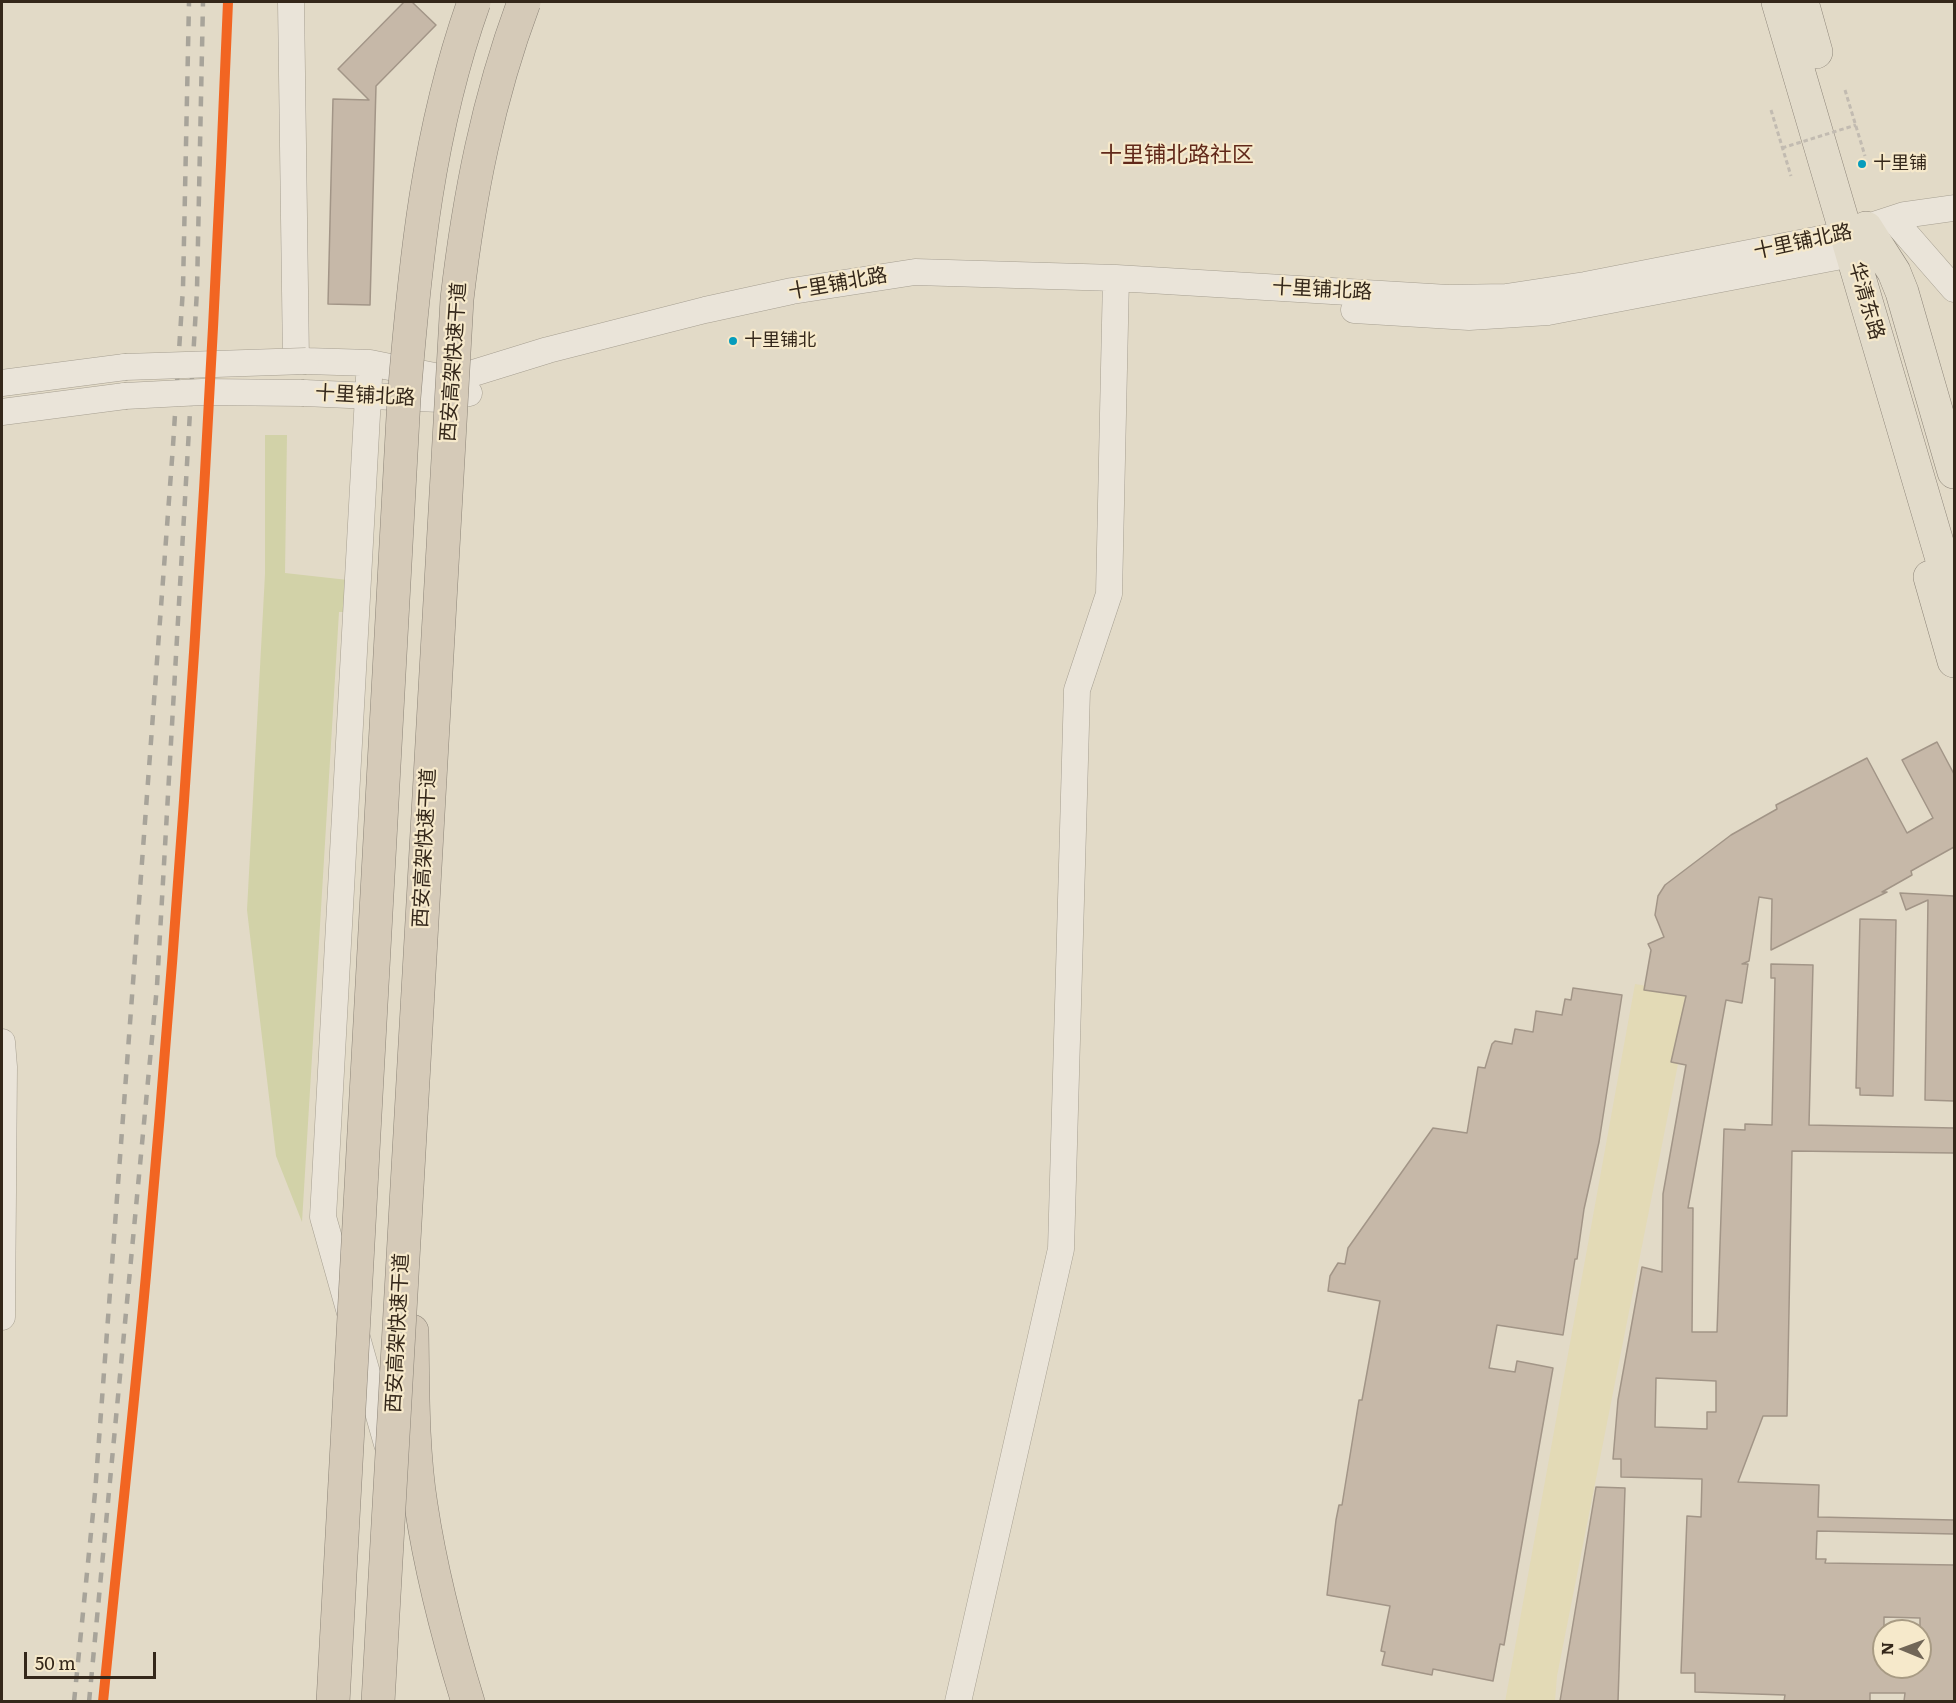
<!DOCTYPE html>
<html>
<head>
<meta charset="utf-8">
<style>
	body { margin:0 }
	#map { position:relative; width:1956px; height:1703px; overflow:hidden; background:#e2dac7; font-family:Literata,serif }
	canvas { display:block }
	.frame { position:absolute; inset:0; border:3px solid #34271a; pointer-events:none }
	.north { position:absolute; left:1872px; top:1619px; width:60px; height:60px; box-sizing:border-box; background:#f6e9cb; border:2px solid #a89b84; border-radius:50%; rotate:271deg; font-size:16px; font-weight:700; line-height:24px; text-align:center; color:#34271a }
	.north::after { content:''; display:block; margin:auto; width:21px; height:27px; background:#716657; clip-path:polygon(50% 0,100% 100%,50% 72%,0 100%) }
	.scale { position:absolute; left:24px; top:1652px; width:132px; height:27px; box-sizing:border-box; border:3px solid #34271a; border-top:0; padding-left:8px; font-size:18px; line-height:21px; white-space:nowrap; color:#34271a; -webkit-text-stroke:4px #f6e9cb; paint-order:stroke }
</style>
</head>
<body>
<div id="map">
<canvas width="1956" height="1703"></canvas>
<div class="frame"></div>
<div class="north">N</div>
<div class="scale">50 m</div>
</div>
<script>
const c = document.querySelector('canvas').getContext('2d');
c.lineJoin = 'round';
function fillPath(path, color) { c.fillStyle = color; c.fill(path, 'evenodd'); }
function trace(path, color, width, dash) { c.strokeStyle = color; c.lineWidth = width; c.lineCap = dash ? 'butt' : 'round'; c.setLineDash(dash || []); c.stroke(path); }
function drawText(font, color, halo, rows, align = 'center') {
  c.font = font + ' Literata,"Noto Sans SC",serif'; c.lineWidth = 4.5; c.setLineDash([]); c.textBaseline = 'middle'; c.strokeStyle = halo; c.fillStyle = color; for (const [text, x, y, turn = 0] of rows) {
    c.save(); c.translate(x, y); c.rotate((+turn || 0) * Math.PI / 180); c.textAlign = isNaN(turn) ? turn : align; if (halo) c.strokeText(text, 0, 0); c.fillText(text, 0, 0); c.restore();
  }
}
fillPath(new Path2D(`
	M1635,984L1692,993L1557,1676L1555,1701L1505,1702Z`), '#e3dab6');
fillPath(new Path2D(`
	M265,435H287L285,573L348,580L347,612H339L302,1222L276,1156L247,910L265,574Z`), '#d2d2a8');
const building = new Path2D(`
	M404,2H412L436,25L376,86L370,305L328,304L333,99L369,100L338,69Z
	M1937,742L1954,774V847L1911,871L1912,875L1882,892H1887L1771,950L1772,899L1759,897L1749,961L1742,964H1748L1742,1003L1726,1000L1688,1208H1693L1692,1332H1717L1724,1129L1745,1130V1124L1772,1125L1775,978H1771V964L1813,965L1809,1125L1954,1128V1153L1792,1151L1787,1416H1763L1738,1482L1819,1485L1818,1517L1954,1520V1534L1817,1531L1816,1559H1826L1825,1563L1954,1565V1701H1904L1905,1693H1870V1701H1784L1785,1695L1695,1692V1673H1681L1687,1516L1701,1517L1702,1479L1621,1477V1459H1613L1618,1400L1642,1267L1662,1272L1663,1194L1686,1065L1671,1062L1686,996L1644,990L1651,950L1648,944L1664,937L1655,915L1658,896L1665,885L1731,835L1777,809L1776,805L1867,758L1907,833L1933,818L1902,760ZM1656,1378L1716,1381V1412H1707V1429L1655,1427ZM1884,1617L1920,1618V1667H1884Z
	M1900,893L1954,896V1101L1925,1100L1928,900L1906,910Z
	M1860,919L1896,920L1893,1096L1860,1095V1088H1856Z
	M1573,988L1622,995L1599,1142L1584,1209L1577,1259H1575L1563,1335L1497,1325L1489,1368L1515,1372L1517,1361L1553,1368L1504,1645L1500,1644L1493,1681L1433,1669L1432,1675L1382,1665L1385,1652L1381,1651L1390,1606L1327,1595L1336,1520L1339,1505H1342L1359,1400H1362L1380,1301L1328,1291L1330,1276L1338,1263L1345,1264L1348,1248L1433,1128L1467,1133L1478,1067L1485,1068L1492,1044L1495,1041L1512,1044L1515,1029L1533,1032L1536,1011L1562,1015L1565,999L1571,1000Z
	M1596,1487L1625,1488L1618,1701H1560Z`);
fillPath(building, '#c6b8a8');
trace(building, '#a29587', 1.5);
const minor = new Path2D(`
	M291,2L296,361
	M1893,219L1954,289
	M1354,310L1469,317L1548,312L1852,254L1860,239
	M306,361L370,363L444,378L467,375L548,350L705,310L792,291L915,272L1116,278L1448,298L1506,297L1585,285L1846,234L1904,215L1954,208
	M369,378L323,1217L387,1444
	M2,383L125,367
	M304,393L440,399L469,393
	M2,412L125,396
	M2,1042L4,1067L2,1317
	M958,1702L1061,1249L1077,690L1109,594L1116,278`);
const major = new Path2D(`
	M1778,2L1954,600
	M1802,2L1816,52
	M1866,228L1894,272L1902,292L1954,472
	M1930,577L1954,661`);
const highway = new Path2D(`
	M412,1331C413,1389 412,1448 421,1505C431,1572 448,1637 468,1702`);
trace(minor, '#a69f91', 27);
trace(major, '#8c8478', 34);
trace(highway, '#8c8478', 34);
trace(new Path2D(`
	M1845,90L1865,156
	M1771,110L1791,176`), '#c2bbb1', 3, [4.5, 3]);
trace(minor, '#eae4d9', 26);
trace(major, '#e2dbca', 33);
trace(highway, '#d5cab8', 33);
trace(new Path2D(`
	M74,1702L95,1493L173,446L183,288L189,2
	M89,1702L157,986L197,290L203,2`), '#a8a49a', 4.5, [10, 10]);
const minorBridge = new Path2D(`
	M125,367L306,361
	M125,396L202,392L304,393`);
const highwayBridge = new Path2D(`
	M333,1702L404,398C415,262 428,131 474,2
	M378,1702L457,299C469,196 488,98 524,2`);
trace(minorBridge, '#a69f91', 27, []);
trace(highwayBridge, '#8c8478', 34, []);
trace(new Path2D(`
	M1782,148L1856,125`), '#c2bbb1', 3, [4.5, 3]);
trace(minorBridge, '#eae4d9', 26);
trace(highwayBridge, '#d5cab8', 33);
trace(new Path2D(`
	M103,1702C117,1559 133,1418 146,1275C184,852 211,427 228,2`), '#f26522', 10);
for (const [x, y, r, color] of [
	[1862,164,5,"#059cbc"],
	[733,341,5,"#059cbc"]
]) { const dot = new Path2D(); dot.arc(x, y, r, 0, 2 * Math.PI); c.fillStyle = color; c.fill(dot); trace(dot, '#f6e9cb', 2); }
drawText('18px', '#34271a', '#f6e9cb', [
	["十里铺",1873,164],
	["十里铺北",744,341]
], 'left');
drawText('20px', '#34271a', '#f6e9cb', [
	["十里铺北路",1803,242,-12],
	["十里铺北路",838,284,-10],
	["十里铺北路",1322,290,3],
	["华清东路",1866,301,74],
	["西安高架快速干道",454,362,-86],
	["十里铺北路",365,396,3],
	["西安高架快速干道",425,848,-87],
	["西安高架快速干道",398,1333,-87]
]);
drawText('22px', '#612819', '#f6e9cb', [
	["十里铺北路社区",1177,156]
]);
</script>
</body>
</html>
